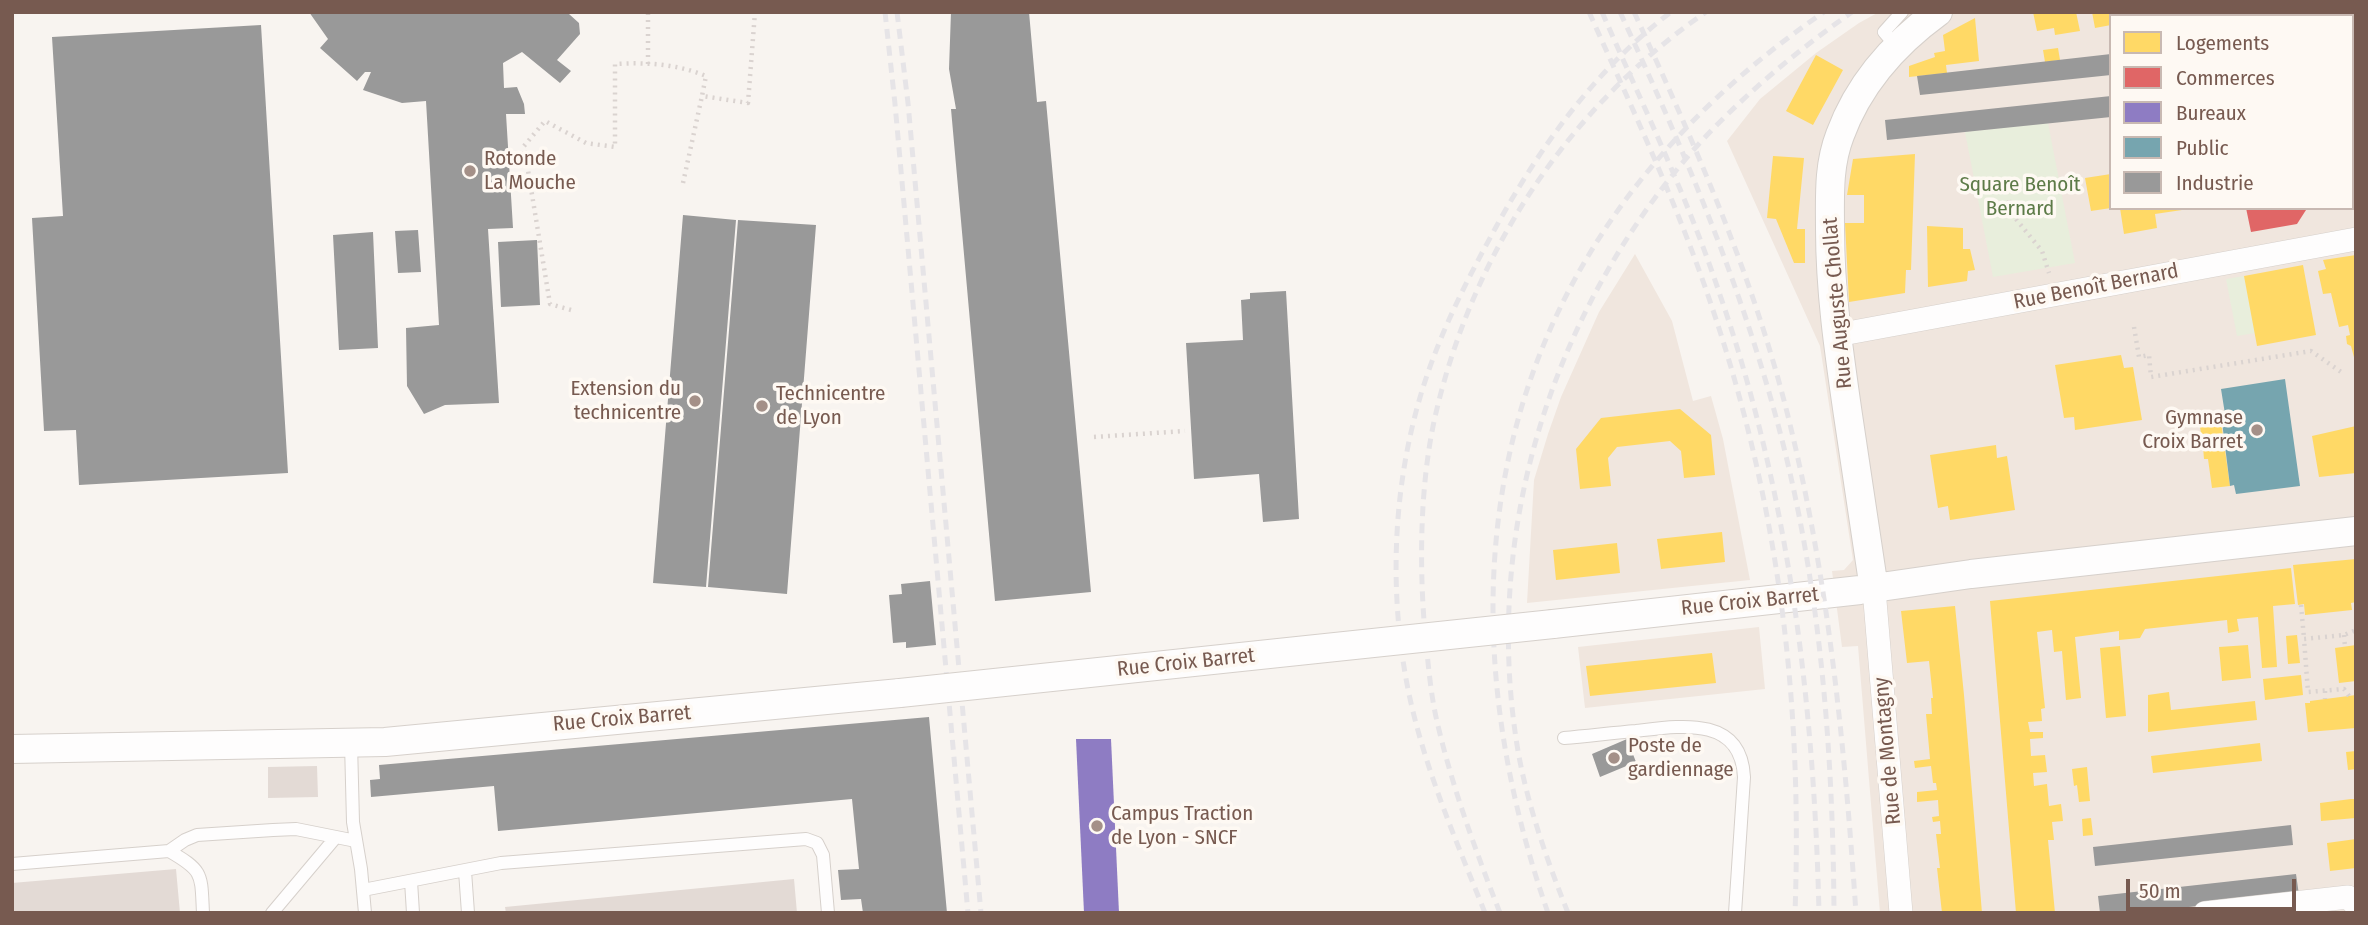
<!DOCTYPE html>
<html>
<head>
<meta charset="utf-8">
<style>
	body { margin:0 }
	#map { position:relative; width:2368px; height:925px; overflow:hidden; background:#f8f4f0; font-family:"Fira Sans Condensed",sans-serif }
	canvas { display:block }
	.frame { position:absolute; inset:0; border:14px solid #775a50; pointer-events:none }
	.legend { position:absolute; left:2109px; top:14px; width:245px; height:196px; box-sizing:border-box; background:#fef9f3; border:2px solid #c8b9b2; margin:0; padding:9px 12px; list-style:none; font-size:21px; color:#775a50 }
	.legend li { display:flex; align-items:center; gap:14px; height:35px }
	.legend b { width:35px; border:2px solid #c8b9b2 }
	.scale { position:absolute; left:2126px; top:879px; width:170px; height:32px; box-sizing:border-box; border:4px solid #775a50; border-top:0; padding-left:9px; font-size:21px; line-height:24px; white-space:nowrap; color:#775a50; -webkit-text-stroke:5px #fef9f3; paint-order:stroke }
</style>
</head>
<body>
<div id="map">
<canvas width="2368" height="925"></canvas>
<div class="frame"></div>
<ul class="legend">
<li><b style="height:19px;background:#ffd966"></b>Logements</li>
<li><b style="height:19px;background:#e06666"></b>Commerces</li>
<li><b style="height:19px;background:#8e7cc3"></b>Bureaux</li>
<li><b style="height:19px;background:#76a5af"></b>Public</li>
<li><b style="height:19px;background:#999"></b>Industrie</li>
</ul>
<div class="scale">50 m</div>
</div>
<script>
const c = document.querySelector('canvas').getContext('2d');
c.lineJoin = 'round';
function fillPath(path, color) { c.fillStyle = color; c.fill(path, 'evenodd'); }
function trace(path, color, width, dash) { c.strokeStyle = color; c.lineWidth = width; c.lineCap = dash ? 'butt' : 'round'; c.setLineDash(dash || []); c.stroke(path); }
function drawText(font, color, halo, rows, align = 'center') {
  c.font = font + ' "Fira Sans Condensed",sans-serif'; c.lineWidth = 7; c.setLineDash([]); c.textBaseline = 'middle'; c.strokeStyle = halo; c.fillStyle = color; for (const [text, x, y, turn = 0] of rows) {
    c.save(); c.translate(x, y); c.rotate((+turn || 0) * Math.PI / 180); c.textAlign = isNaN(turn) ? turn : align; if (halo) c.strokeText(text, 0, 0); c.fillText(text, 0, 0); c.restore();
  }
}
fillPath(new Path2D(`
	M1879,12H2356V913H1880L1858,646L1842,647L1832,571L1844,570L1853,560L1820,346L1727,141L1760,99L1816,53L1859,23ZM2111,16H2352V208H2111Z
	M1635,254L1672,321L1693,401L1711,396L1723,439L1750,580L1527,603L1534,480L1548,434L1561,397L1599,312Z
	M1759,627L1765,689L1585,708L1578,647Z`), '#f0e6de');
fillPath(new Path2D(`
	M2048,123L2075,263L1993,277L1965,132Z
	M2244,276L2255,333L2237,336L2226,279Z`), '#e8eedc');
fillPath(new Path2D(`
	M2033,12H2076L2080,31L2055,35L2054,28L2037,31Z
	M2092,12H2126L2127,16H2111V25L2095,28Z
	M2223,12H2261V16H2224Z
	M1975,18L1979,61L1946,65L1947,73L1909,77V66L1935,57L1934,53L1945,51L1943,35Z
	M2058,48L2060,60L2045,62L2043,50Z
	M1816,55L1843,70L1813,125L1786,111Z
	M1915,154L1911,270H1906L1905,293L1849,302L1845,223H1864V195H1847L1853,159Z
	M1773,156L1804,158L1797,229H1805V263H1794L1776,219L1767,218Z
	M2111,174V208L2091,211L2085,178Z
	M2120,208H2182V210L2155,214L2157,228L2124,234Z
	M1927,226L1963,228V249H1970L1975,270L1968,271L1967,281L1928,287Z
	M2356,255V361H2355L2351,346L2347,344L2346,336L2350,335L2348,325L2339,327L2331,293L2323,294L2318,271L2326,269L2323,260Z
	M2303,265L2316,335L2257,346L2244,276Z
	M2121,355L2124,368L2133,367L2142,420L2075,430L2074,417L2064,418L2055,365Z
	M1680,409L1711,435L1715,475L1684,478L1681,451L1670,441L1617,447L1608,458L1611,486L1580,489L1576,449L1601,418Z
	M2220,414L2230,486L2212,488L2208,459H2204L2203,447L2206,446L2205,439H2202L2200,427L2203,426L2202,417Z
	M2356,426V473L2319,477L2312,436Z
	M1996,445L1997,458L2007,456L2015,510L1950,520L1948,506L1938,508L1930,455Z
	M1722,532L1725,562L1661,569L1657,539Z
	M1617,543L1620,573L1556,580L1553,550Z
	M2356,559V602L2351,603L2352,610L2305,615L2304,604L2298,605L2293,565Z
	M2291,568L2295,604L2273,606L2277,667L2262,668L2258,617L2237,619L2239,631L2228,633L2227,620L2145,629L2140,638L2119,640V631L2075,637L2081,698L2066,700L2062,651L2054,652L2052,630L2037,632L2045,708L2041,709L2042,721L2028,722L2030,732H2043V738L2030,739L2031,756L2045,755L2047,772L2033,773L2034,786L2047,784L2049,806L2061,804L2063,821L2052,822L2054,840H2048L2055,913H2016L1990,601Z
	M1955,606L1964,695L1982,913H1942L1937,868H1940L1936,834H1941L1940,821L1933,822L1932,817L1939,816L1938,800L1917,802V792L1937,790L1936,783H1933L1931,766L1915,768L1914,761L1930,759L1926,714H1932L1931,698H1933L1929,661L1907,663L1901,611Z
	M2297,635L2300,663L2288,664L2286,636Z
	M2248,645L2251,678L2222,681L2219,647Z
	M2356,645V681L2339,683L2335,648Z
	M2120,646L2126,716L2106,718L2100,648Z
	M1712,653L1716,683L1590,696L1586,666Z
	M2301,675L2303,695L2265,700L2263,679Z
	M2169,692L2171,710L2255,701L2257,720L2148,732V695Z
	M2356,695V728L2308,732L2305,703H2310V701Z
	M2260,743L2262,761L2153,773L2151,756Z
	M2356,751V769L2348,770L2346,752Z
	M2087,767L2090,801L2079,802L2077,785L2074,786L2072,769Z
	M2351,799H2356V818L2321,821L2320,803Z
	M2091,818L2093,835L2083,836L2082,819Z
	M2356,839V868L2330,871L2327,843Z`), '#ffd966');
fillPath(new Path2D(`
	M2246,208H2306V210L2297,224L2251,232Z`), '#e06666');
fillPath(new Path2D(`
	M1076,739H1111L1119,913H1084Z`), '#8e7cc3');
fillPath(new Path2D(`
	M2285,379L2300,486L2236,494L2234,485L2230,486L2221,414H2225L2221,389Z`), '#76a5af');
fillPath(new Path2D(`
	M309,12H570L569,14L579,23L580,34L557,60L571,71L560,83L522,52L503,63L504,88L517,87L524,104L525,114H506L513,228L488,229L499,403L445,405L424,414L407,386L406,328L439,325L426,101L402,103L363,90L371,72H365L357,81L320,48L328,39Z
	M951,12H1029L1037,102L1046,101L1091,592L995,601L951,109H956L949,69Z
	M261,25L288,473L79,485L76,430L44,431L32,218L63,216L52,37Z
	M2111,54V75L1920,95L1917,76Z
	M2111,96V117L1887,140L1885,120Z
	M683,215L736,220L706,587L653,583Z
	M738,220L816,225L787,594L708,587Z
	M418,230L421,272L398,273L395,231Z
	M373,232L378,348L339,350L333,235Z
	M537,240L540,305L501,307L498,242Z
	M1286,291L1299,519L1263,522L1259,474L1194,479L1186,343L1243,340L1241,300L1250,299V293Z
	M930,581L936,645L906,648V642L893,643L889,595L902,594L901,584Z
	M929,717L947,913H863L861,899L841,900L838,870L859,869L852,799L498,831L494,786L371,797L370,780L380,779L379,765Z
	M1627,739L1636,762L1600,777L1592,754Z
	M2291,825L2293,845L2095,866L2093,847Z
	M2296,874L2299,895L2134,913H2100L2098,896Z`), '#999');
fillPath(new Path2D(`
	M317,766L318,797L268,798V767Z
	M176,869L180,913H12V883Z
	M794,879L797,913H506L505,907Z`), '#e3dad5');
const service = new Path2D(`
	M1896,46L1884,32L1902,12
	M1564,738C1588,736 1612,733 1636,731C1679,726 1741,715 1744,777L1735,913
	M351,743L353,822L361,869L365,913
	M169,851C204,871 201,874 203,913
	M12,864L169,851L185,840L197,835L273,830L296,829L356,841
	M465,871L468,913
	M411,881L413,913
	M363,890L501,863L806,839L817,843L823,855L828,913
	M272,913L336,837`);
const minor = new Path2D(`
	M1837,335L2356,239
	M1874,589L1901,913
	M2205,913L2348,897L2356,905`);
const tertiary = new Path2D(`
	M1874,589C1865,531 1857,473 1848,415C1839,353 1830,292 1830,229C1830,197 1828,166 1840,135C1859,83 1894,44 1938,12
	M1553,624L1860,590L1971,574L2356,531
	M12,749L385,742L900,693`);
const secondary = new Path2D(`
	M2343,12L2344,16
	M2352,51L2356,66`);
trace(service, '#d6d0cb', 14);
trace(minor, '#d6d0cb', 24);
trace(tertiary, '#d6d0cb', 30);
trace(secondary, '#d8d0cc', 35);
trace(new Path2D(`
	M2311,12L2313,16
	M648,64V12
	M2352,169L2356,184
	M683,183L702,96
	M2009,200L2011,213L2042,251L2049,273
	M571,310L550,304L524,146L545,121L586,143L615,147V64C646,62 677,64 706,76L702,96L748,103L755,12
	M2134,327L2139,357L2149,355L2151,377L2311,351L2344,374
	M1094,437L1185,431
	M2301,605L2304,638
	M2344,635L2345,647
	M2325,691V699
	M2349,696L2344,689L2308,692L2304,639L2344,635L2356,630`), '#dad3d0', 4.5, [2, 5]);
trace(service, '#fefdfd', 12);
trace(minor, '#fefdfd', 23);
trace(tertiary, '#fefdfd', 28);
trace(secondary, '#fefdfd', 33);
trace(new Path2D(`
	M885,12L895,104L968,913
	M897,12L908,103L981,913
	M1589,12C1627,97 1667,182 1699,270C1776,482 1803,688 1795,913
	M1602,12C1643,106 1688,198 1720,295C1789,494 1814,703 1819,913
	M1620,12C1684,150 1743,289 1781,436C1821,591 1833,754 1834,913
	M1634,12C1697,149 1759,289 1793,437C1830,593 1845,753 1856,913
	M1485,913C1454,835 1419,756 1405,673C1387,568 1396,455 1434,356C1451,311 1473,269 1496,227C1541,145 1596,69 1671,12
	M1500,913C1475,849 1451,784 1436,717C1430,689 1428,661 1425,633C1419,564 1420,484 1435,417C1472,254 1568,107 1706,12
	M1548,913C1424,557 1507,229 1824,12
	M1568,913C1547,860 1528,807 1518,751C1482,538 1549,319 1689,155C1736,101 1794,53 1852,12`), '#e6e4e7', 5, [10, 7]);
const tertiaryBridge = new Path2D(`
	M900,693L1553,624`);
trace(tertiaryBridge, '#d6d0cb', 30, []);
trace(tertiaryBridge, '#fefdfd', 28);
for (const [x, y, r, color] of [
	[470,171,7,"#a49088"],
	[695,401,7,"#a49088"],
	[762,406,7,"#a49088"],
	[2257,430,7,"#a49088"],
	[1614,758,7,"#a49088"],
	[1097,826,7,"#a49088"]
]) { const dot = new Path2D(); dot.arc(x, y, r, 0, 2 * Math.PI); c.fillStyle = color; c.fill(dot); trace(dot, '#fef9f3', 2.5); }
drawText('21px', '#775a50', '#fef9f3', [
	["Rotonde",484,159],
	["La Mouche",484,183],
	["Extension du",681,389,"right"],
	["technicentre",681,413,"right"],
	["Technicentre",776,394],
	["de Lyon",776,418],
	["Gymnase",2243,418,"right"],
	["Croix Barret",2243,442,"right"],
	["Poste de",1628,746],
	["gardiennage",1628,770],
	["Campus Traction",1111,814],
	["de Lyon - SNCF",1111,838]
], 'left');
drawText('21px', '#5d7b48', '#fef9f3', [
	["Square Benoît",2020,185],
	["Bernard",2020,209]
]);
drawText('21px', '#775a50', '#fef9f3', [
	["Rue Benoît Bernard",2096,287,-11],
	["Rue Auguste Chollat",1838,303,-95],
	["Rue Croix Barret",1750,602,-6],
	["Rue Croix Barret",1186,663,-6],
	["Rue Croix Barret",622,719,-5],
	["Rue de Montagny",1888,751,-95]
]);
</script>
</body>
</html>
